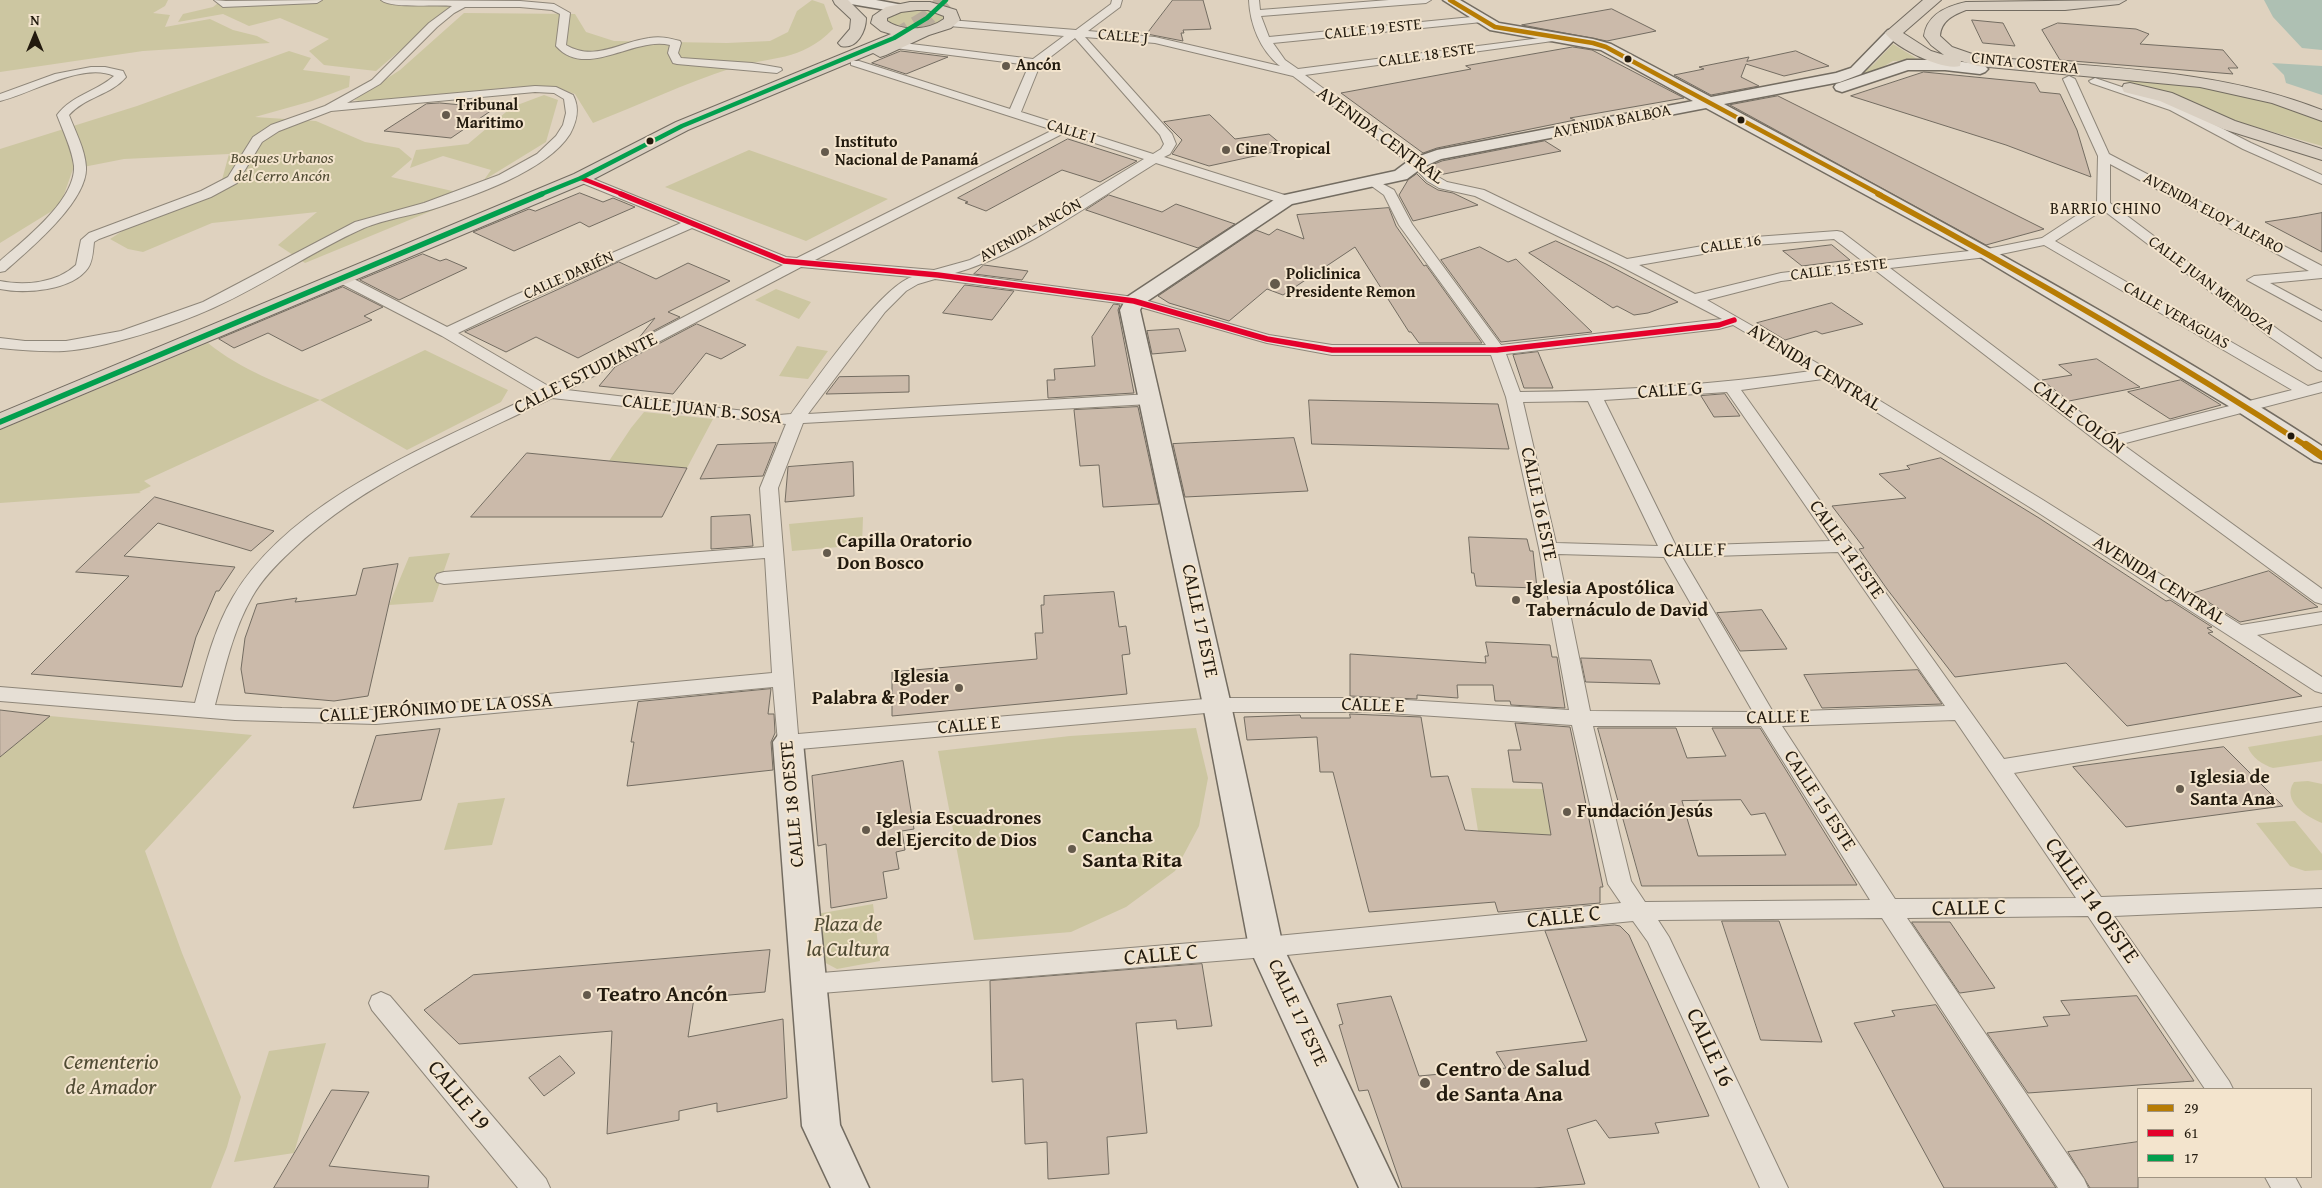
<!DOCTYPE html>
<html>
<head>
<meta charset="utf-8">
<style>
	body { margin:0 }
	#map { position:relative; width:2322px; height:1188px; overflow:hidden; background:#dfd2bf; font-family:"Gentium Book Plus",serif }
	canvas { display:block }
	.legend { position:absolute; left:2137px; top:1088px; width:175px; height:90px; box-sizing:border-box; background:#f3e4cd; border:1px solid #9f9381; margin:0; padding:6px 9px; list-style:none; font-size:15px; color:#221a0e }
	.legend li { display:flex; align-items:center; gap:10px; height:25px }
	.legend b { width:25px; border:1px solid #9f9381 }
	.north { position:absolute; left:10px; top:10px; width:50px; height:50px; -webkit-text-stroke:4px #f3e4cd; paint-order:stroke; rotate:0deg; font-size:14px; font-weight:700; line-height:20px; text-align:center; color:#221a0e }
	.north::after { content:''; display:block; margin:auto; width:18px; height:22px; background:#221a0e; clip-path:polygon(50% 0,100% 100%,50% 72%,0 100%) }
</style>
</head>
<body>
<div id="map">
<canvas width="2322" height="1188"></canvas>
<ul class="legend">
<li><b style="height:6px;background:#b77c04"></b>29</li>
<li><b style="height:6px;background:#e4002b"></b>61</li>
<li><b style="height:6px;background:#029f4e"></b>17</li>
</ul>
<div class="north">N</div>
</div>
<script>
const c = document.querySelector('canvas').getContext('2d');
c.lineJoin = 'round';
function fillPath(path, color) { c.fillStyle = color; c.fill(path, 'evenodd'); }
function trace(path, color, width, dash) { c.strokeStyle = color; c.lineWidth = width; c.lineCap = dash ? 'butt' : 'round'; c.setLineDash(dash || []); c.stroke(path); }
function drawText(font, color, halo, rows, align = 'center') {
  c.font = font + ' "Gentium Book Plus",serif'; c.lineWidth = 4; c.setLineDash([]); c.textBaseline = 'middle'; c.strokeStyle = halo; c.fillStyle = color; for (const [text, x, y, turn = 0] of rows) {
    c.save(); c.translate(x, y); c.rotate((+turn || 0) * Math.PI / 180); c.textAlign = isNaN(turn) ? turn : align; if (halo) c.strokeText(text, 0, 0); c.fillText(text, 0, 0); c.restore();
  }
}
fillPath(new Path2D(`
	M0,0H168L165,6L153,13L170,15L165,27L210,19L233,30L257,36L270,43L143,51L0,72Z
	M222,0H390L400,3L453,5L376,71L324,65L309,51L329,39L280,18L249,26L223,14L178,22L183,14L213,7Z
	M812,0L824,4L833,29C801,62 771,56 732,68C685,83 639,105 593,123L575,94L551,86L513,87L368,102L354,100L400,70L464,13L575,14L586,32L614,41L727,43L770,41L788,32L797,11Z
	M909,9L930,10L943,15L944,17C935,32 898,33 887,20L891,15Z
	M1893,44L1919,60L1893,61L1872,73L1859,75L1873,65Z
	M289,51L311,58L303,70L350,76L349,87L312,101L255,117L316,121L365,142L399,148L412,159L391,177L470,195L305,263L278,245L317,212L212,223L143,252L128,249L110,239L149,214L220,187L229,154L124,159L73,169L60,206L0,243V149L137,106Z
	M2085,74L2191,85L2248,95L2322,118V146L2238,122L2162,91L2121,80Z
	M544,95L558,100L546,142L484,180L491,170L443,156L410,168L416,150L468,144L512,107Z
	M749,150L888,199L806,241L665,187Z
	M776,289L811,302L799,319L755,300Z
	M208,343C241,370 281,384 320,400L425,350L508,390L501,402L407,450L320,400L144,481L151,486L139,492L141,493L0,503V430Z
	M797,346L828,351L808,379L779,376Z
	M644,412L713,419L687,468L609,461L631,428Z
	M863,517L862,545L792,551L789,524Z
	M450,553L433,602L389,605L409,557Z
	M50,716L252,735L145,851L182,953L241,1097L227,1147L211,1188H0V757Z
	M1196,728L1208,778L1199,826L1175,871L1126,907L1071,932L974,940L938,751L1070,736Z
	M2322,735V761L2273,768C2263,765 2251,757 2248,747Z
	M2308,781L2322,784V823C2307,817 2281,801 2294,782Z
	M1471,788L1543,789L1551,835L1478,831Z
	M505,798L492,845L444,850L458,803Z
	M2295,821L2322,854V870L2305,871L2290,866L2256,823Z
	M873,904L880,961L837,969L822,961L817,914Z
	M326,1043L294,1153L234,1162L269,1051Z`), '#ccc6a1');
fillPath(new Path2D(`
	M2264,0H2322V50L2302,48L2273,17Z
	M2272,63L2322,66V95L2286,83L2284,75Z`), '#aec0b3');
const building = new Path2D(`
	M1173,0H1203L1211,29L1183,30L1184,33H1181L1183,41L1147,34Z
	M1612,9L1656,31L1607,41L1522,25Z
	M1972,20L2003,23L2015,46L1983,43Z
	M2058,23L2136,29L2149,34L2140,44L2223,50L2238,68H2228L2233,74L2060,60L2042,30Z
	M1573,47L1592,50L1684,98L1570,118L1575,120L1437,148L1423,153L1341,93L1471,69L1466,66Z
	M901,51L948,57L906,74L872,63Z
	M1796,51L1829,66L1784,76L1746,64L1741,77L1759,86L1711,95L1674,75L1704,69L1699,67L1749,57L1747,61Z
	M1924,72L2035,83L2040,92L2060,94L2077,130L2091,177L2006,145L1851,96Z
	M1778,96L2044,229L1986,245L1730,105Z
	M440,103L495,108L451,138L384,131L426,104Z
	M1210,115L1235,139L1269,134L1287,149L1209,166L1172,154L1182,140L1164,122Z
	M1068,139L1137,161L1100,182L1062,170L986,211L965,203L968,202L958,198Z
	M1545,141L1561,151L1439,175L1429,166L1442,161Z
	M1417,174L1426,183L1438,190L1453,193L1478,205L1413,221L1399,195L1408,180Z
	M580,193L603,202L613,198L635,207L589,227L580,222L514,251L473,232L529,209L535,211Z
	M1109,195L1162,212L1176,204L1235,224L1198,248L1086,210Z
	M1389,208L1396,226L1424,266L1426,265L1482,343H1419L1411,332H1409L1355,247L1283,295L1267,289L1229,321L1169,303L1158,296L1256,230L1269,235L1277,229L1304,239L1297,215Z
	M2322,213V252L2265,222L2298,217Z
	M1556,241L1606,264L1678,302L1648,313L1634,315L1617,306L1613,308L1529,253Z
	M1832,245L1850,260L1802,266L1783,251Z
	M1480,247L1508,262L1516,259L1592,332L1501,342L1441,260Z
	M423,254L440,261L446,259L467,268L399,300L360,280Z
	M619,262L656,279L688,263L730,281L668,312L680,317L638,339L655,318L578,358L536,337L506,352L465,332Z
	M984,265L1028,271L1022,280L974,274Z
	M965,285L1014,291L992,320L943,313Z
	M343,287L383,307L364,316L372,320L302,351L268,333L234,348L219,339Z
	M1832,303L1863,324L1822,334L1816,331L1785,340L1757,323Z
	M1114,304L1120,305L1118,310L1134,393L1048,398L1047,380H1055L1054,369L1095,366L1092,337Z
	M697,324L746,345L721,359L706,353L673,394L599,386L615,367Z
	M1179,329L1186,351L1152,354L1147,331Z
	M1538,352L1553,388H1524L1513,355Z
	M2097,359L2140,387L2069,401L2042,380L2072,375L2059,365Z
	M909,376V392L826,394L839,377Z
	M2181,380L2221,405L2170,419L2128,392Z
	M1725,394L1740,416L1714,417L1701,396Z
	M1309,400L1498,404L1509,449L1312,444Z
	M1138,407L1159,504L1103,507L1099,465L1080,466L1074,410Z
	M1294,438L1308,491L1185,497L1173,444Z
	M776,443L763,476L700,479L717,445Z
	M527,453L609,461L687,468L662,517H471Z
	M1941,458L2039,518L2166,601L2170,600L2212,627L2207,628L2213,632L2208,633L2302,696L2127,726L2066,663L1955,677L1887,589L1859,549L1864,548L1832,506L1906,498L1879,474L1910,469L1907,466Z
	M853,462L854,496L785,502L788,467Z
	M155,497L274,531L251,551L158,523L124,556L235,567L219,591H216L196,637L182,687L31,674L129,576L76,572Z
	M750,515L753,546L711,549V517Z
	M1469,537L1527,539L1530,551H1533L1537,588L1476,586L1474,573H1472Z
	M398,564L368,696L334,701L245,693L241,669L245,638L257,604L297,598L295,602L356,595L363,569Z
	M2269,571L2318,607L2240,622L2194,593Z
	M1114,592L1119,627L1126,626L1130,654L1122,655L1127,694L892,716V672L1037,659L1035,633H1043L1041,605H1044V596Z
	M1762,610L1787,649L1740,651L1717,613Z
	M1486,642L1550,645L1552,657H1557L1565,708L1511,705L1510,701H1495L1493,685H1457L1458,698L1417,695V699L1350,696V654L1486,663L1485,656H1488Z
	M1581,658L1651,660L1660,684L1586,682Z
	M1918,670L1942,704L1822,708L1804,675Z
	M771,689L768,714H774L775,733L771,742L773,770L627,786L634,742H631L638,702Z
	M0,710L50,716L0,757Z
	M1350,714L1421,717L1431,777L1448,776L1465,830L1478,831L1551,835L1542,783L1513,782L1508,750H1521L1515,723L1570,727L1603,887H1600V903L1498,912L1495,902L1369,912L1333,772H1320L1317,737L1247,740L1244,717L1300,715L1301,718H1350Z
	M1598,728H1676L1687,758L1726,756L1712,728H1760L1857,885L1642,886ZM1741,800L1751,815L1765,813L1786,855L1698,856L1682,801Z
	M440,729L421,800L353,808L376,736Z
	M2224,747L2283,806L2126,827L2073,767Z
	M903,761L914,829L902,831L905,850L896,852L899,869L883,872L887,898L831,908L826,844L818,846L812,776Z
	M1722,921H1779L1822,1042L1761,1040Z
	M1912,922H1950L1995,988L1960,993Z
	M1615,925L1620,926L1629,935L1709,1116L1655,1123L1659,1133L1609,1138L1596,1120L1567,1129L1585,1184L1533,1188H1402L1368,1090L1359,1091L1339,1025L1343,1024L1337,1004L1391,996L1419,1076L1506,1068L1496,1052L1587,1041L1545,931Z
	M770,950L765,992L694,998L688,1037L783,1019L787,1098L717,1112V1103L679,1111V1120L607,1134L612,1031L459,1044L424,1010L473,975Z
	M1202,964L1212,1026L1177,1029L1176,1020L1136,1023L1147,1133L1107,1137L1109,1174L1048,1179L1047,1142L1025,1144L1023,1079L992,1082L990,981Z
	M2137,996L2194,1081L2028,1093L1987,1033L2048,1026L2043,1017L2070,1015L2061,1001Z
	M1936,1005L2056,1188H1944L1854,1023L1895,1016L1892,1011Z
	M560,1056L575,1073L544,1096L529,1078Z
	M332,1090L369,1092L329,1166L429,1176L428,1188H274Z
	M2138,1142V1188H2090L2068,1152Z`);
fillPath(building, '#cbbaaa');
trace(building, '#736c61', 1);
trace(new Path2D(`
	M894,38L927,18L945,1`), '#b9ad9c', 17, [17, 8]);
const street = new Path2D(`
	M214,0L226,1L322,0L317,3L223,7Z
	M381,0L520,1L554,4L570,13L566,45C595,62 620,42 649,38C660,36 669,38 680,41L681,43L678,53L681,58L752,63L781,68L782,70L777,73L677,64L673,63L668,53L670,45C634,36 586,80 556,46L560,14L552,10L520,7H465L454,13L437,27L380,84L347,103L535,86L556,87L573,95C580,108 577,121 570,134C547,171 473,196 433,209C410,216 385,219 364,228C312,251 265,285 213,308C173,326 107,348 64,351C43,352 21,350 0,348V338L25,341H66L121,331L203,302L355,222L424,203L499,175L537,154L556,136L563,125L566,113L564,99L554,93L535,92L331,111L279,131L262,142L237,183L211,197L99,239L94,242C93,250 93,261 88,268C72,291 24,294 0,289V281C25,286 57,283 76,265L81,240L89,233L201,191L228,177L253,137L271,125L325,106L372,80L429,23L452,6C436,4 392,9 381,0Z
	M1112,0H1122L1120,7L1088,31L1155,37L1280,66C1260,50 1250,24 1249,0H1259L1260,10L1389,0H1431L1426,3L1261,16L1269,37L1482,16L1487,19L1482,22L1273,43L1285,60L1298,69L1564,35V39L1560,40L1305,75L1421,160L1435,175L1447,182L1484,190L1627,259L1755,237L1837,231L1842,232L1880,261L1987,249L2042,238L2097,202L2098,156L2063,79L2069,76L2075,79L2109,154L2322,266V278L2270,283L2322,311V321L2247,280L2254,276L2309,271L2110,164V203L2280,331L2322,359V371L2317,369L2270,337L2103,210L2055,241L2308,386L2322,382V392L2122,444L2322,589V604L2315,602L2103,446L1875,270L1781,281L1707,300L1831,371L2043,500L2241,625L2322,612V624L2257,635L2322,677V693L2315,691L2031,508L1823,379L1741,390L2004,759L2322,707V721L2014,773L2101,897L2322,889V907L2114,916L2229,1081L2233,1089H2205L2088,916L1907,918L2084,1179L2088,1188H2058L1882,918L1658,920L1669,937L1788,1188H1760L1648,942L1633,921L1266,957L809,994L800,991L797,984L800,977L809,974L1266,937L1621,903L1608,884L1572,725L1373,712H1217L788,750L781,747L778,742L773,687L376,724L235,720L0,701V687L195,703C205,667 214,629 233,597C292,497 438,442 538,393L442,336L338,282L336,279L338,276H348L447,327L511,297L681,223L577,181L575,178L577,175L581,174L786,257L797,258L1053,130L851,65V61H859L1010,109L1029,65L895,48L890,45L895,42L1033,59L1064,36L949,26L944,23L949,20L1076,30L1111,4ZM1085,37L1155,43L1293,76L1413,166L1427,181L1439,188L1475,196L1620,266L1722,319L1501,345L1412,224L1394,190L1372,178L1366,182L1384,195L1399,225L1486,345H1332L1269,335L1134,297L955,273C1025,253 1094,201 1156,163L1281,203H1291L1292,200L1291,197L1164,157L1170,154L1176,144L1172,134ZM1075,38L1160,135L1164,144L1161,149L1153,154L1021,112L1040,65ZM1064,133L1144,159L1018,236L970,260L934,270L815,260ZM692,228L783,265L550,387L458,333L521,303ZM1834,239L1865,263L1781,273L1695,294L1639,265L1755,245ZM2044,245L2292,390L2112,436L1890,268L1987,257ZM801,267L912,277C881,286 812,385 791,414L779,415L567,390ZM935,279L1133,305L1267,343L1332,355H1491L1506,397L1539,548L1569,710L1373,698H1217L798,734L778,488L803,423L1150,404L1156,402L1158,399L1156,396L1150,394L808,414L885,312L906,291L918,284ZM1733,325L1811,371C1714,385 1618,391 1520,392L1506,354L1719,329ZM1727,392L1830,541L1676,546L1604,400ZM552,398L786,424L760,488L764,547L444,572L437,574L435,578L437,582L444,584L765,558L772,673L376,710L282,708L215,705C225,668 233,630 252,597C262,579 276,565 291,551C364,481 463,442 552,398ZM1588,401L1658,546L1556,543L1523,402ZM1838,552L1945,706L1773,712L1682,557ZM1558,554L1664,557L1753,712L1590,711ZM1955,720L2076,898L1895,899L1782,726ZM1593,726H1761L1870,900L1645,902L1631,881Z
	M91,67H105L123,71L126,77C111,95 85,97 69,115C75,131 85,149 86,167C88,201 29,250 5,271L0,272V261C23,241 76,200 74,166C72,149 63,131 57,115C72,95 96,92 114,76C84,61 30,94 0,101V94L55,74Z
	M2095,78L2178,106L2251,143L2322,175V184L2243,149L2170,110L2091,83L2089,81Z
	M381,992L390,996L546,1179L550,1188H518L372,1010L369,1003L372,996Z
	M2265,1177H2295L2301,1188H2271Z`);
const secondary = new Path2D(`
	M844,0H876L903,5L905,8L898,12L851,4Z
	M1443,0H1460L1499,23L1593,39L1611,44L1711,97L1836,73L1851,68L1888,30H1898L1900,33L1898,36L1861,74L1840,82L1724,104C1926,213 2129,321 2322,446V463L2314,461L2237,411L1980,257L1706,108L1441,159L1423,167L1407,179L1292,204L1143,304L1140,310L1231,705L1283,947L1398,1188H1359L1249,947L1203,705L1120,310L1127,297L1280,196L1395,171L1411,159L1437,150L1693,101L1601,50L1490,30Z
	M1907,60H1945L1980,64L1985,66L1988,69L1985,72L1980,74L1945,70H1908L1842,92L1836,90L1834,87L1836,84Z
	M788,731L798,735L803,742L840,1125L869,1188H831L802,1126L773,742L778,735Z`);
const highway = new Path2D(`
	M833,0H848L866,18C866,31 857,50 841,46L838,43L850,29L851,19L835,4Z
	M1923,0H1941L1903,33L1931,51L1944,55L1931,45L1924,36C1927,14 1947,6 1966,2L2126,0L2119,4L2065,10H1966C1953,15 1941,21 1940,36L1952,47L1978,56C2093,68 2213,67 2322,110V121L2272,103L2200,87L1978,66L1961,61L1960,66C1942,71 1896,48 1885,33Z
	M910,2H930L956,10L960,20L951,28L929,35L886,55L880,57L873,53L688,130L588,182L0,429V413L574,174L676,122L891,34L881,31L871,23L873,16L886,7ZM917,10H928L944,16V19C929,30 903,32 887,21V18L901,12Z
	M2130,83L2172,93L2235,121L2322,149V160L2223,129L2160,101L2124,92L2122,88L2124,84Z`);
trace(street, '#8e8679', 2);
trace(secondary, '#736c61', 3);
trace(highway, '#736c61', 2);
fillPath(street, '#e6dfd5');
fillPath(secondary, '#e6dfd5');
fillPath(highway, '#d9cfc1');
trace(new Path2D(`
	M1450,0L1495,27L1593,43L1606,47L1881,195`), '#b77c04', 4.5);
trace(new Path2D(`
	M1878,194C2024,273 2168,356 2308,447`), '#b77c04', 5.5);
trace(new Path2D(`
	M2306,445L2322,456`), '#b77c04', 8);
trace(new Path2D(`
	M581,178L624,195`), '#e4002b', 4.5);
trace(new Path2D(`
	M621,194L784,261L938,275L1134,301L1267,339L1332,350H1497L1719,325L1734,320`), '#e4002b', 5.5);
trace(new Path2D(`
	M539,195L581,178L682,126L894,38L927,18L946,0`), '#029f4e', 4.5);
trace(new Path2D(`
	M0,422L542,194`), '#029f4e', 5.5);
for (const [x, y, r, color] of [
	[1628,59,4.5,"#221a0e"],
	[1006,66,5,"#645a4c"],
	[446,115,5,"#645a4c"],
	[1741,120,4.5,"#221a0e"],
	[650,141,4.5,"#221a0e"],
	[1226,150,5,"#645a4c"],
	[825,152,5,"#645a4c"],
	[1275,284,6,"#645a4c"],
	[2291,436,4.5,"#221a0e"],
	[827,553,5,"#645a4c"],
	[1516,600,5,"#645a4c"],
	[959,688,5,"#645a4c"],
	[2180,789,5,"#645a4c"],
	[1567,812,5,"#645a4c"],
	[866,830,5,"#645a4c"],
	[1072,849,5,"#645a4c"],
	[587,995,5,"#645a4c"],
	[1425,1083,6,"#645a4c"]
]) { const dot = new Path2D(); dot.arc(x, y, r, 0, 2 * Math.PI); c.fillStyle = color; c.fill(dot); trace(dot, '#f3e4cd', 2); }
drawText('16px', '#221a0e', '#f3e4cd', [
	["CALLE 19 ESTE",1373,30,-6],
	["CALLE J",1123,37,5],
	["CALLE 18 ESTE",1427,56,-8],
	["CINTA COSTERA",2025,64,6],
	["AVENIDA BALBOA",1612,122,-11],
	["CALLE I",1071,132,17],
	["AVENIDA ELOY ALFARO",2213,214,28],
	["AVENIDA ANCÓN",1031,231,-29],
	["CALLE 16",1731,245,-8],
	["CALLE 15 ESTE",1839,270,-7],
	["CALLE DARIÉN",569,276,-24],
	["CALLE JUAN MENDOZA",2211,286,37],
	["CALLE VERAGUAS",2176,316,30]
]);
drawText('bold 16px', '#221a0e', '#f3e4cd', [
	["Ancón",1016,66],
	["Tribunal",456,106],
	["Maritimo",456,124],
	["Instituto",835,143],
	["Nacional de Panamá",835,161],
	["Cine Tropical",1236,150],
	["Policlinica",1286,275],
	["Presidente Remon",1286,293]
], 'left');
drawText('italic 16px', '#504b33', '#f3e4cd', [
	["Bosques Urbanos",282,159],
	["del Cerro Ancón",282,177]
]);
c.letterSpacing = '1px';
drawText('16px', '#221a0e', '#f3e4cd', [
	["BARRIO CHINO",2106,210]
]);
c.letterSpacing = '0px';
drawText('19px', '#221a0e', '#f3e4cd', [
	["AVENIDA CENTRAL",1380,136,36],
	["AVENIDA CENTRAL",1814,368,31],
	["CALLE ESTUDIANTE",586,374,-27],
	["CALLE G",1670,391,-4],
	["CALLE JUAN B. SOSA",702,410,6],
	["CALLE COLÓN",2078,418,37],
	["CALLE 16 ESTE",1538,504,78],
	["CALLE 14 ESTE",1846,550,55],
	["CALLE F",1695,551,-1],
	["AVENIDA CENTRAL",2159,581,32],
	["CALLE 17 ESTE",1199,621,78],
	["CALLE E",1373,706,2],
	["CALLE JERÓNIMO DE LA OSSA",436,709,-4],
	["CALLE E",1778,718,-1],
	["CALLE E",969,726,-5],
	["CALLE 15 ESTE",1819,801,57],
	["CALLE 18 OESTE",793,804,-95],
	["CALLE 17 ESTE",1297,1013,65]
]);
drawText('bold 19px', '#221a0e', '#f3e4cd', [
	["Capilla Oratorio",837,542],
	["Don Bosco",837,564],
	["Iglesia Apostólica",1526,589],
	["Tabernáculo de David",1526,611],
	["Iglesia",949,677,"right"],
	["Palabra & Poder",949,699,"right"],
	["Iglesia de",2190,778],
	["Santa Ana",2190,800],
	["Fundación Jesús",1577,812],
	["Iglesia Escuadrones",876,819],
	["del Ejercito de Dios",876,841]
], 'left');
drawText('bold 22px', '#221a0e', '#f3e4cd', [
	["Cancha",1082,836],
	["Santa Rita",1082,861],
	["Teatro Ancón",597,995],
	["Centro de Salud",1436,1070],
	["de Santa Ana",1436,1095]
], 'left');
drawText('22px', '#221a0e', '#f3e4cd', [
	["CALLE 14 OESTE",2091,901,55],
	["CALLE C",1969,909,-1],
	["CALLE C",1564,918,-6],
	["CALLE C",1161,956,-5],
	["CALLE 16",1709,1048,65],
	["CALLE 19",458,1096,50]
]);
drawText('italic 22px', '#504b33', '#f3e4cd', [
	["Plaza de",848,925],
	["la Cultura",848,950],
	["Cementerio",111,1063],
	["de Amador",111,1088]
]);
</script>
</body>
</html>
